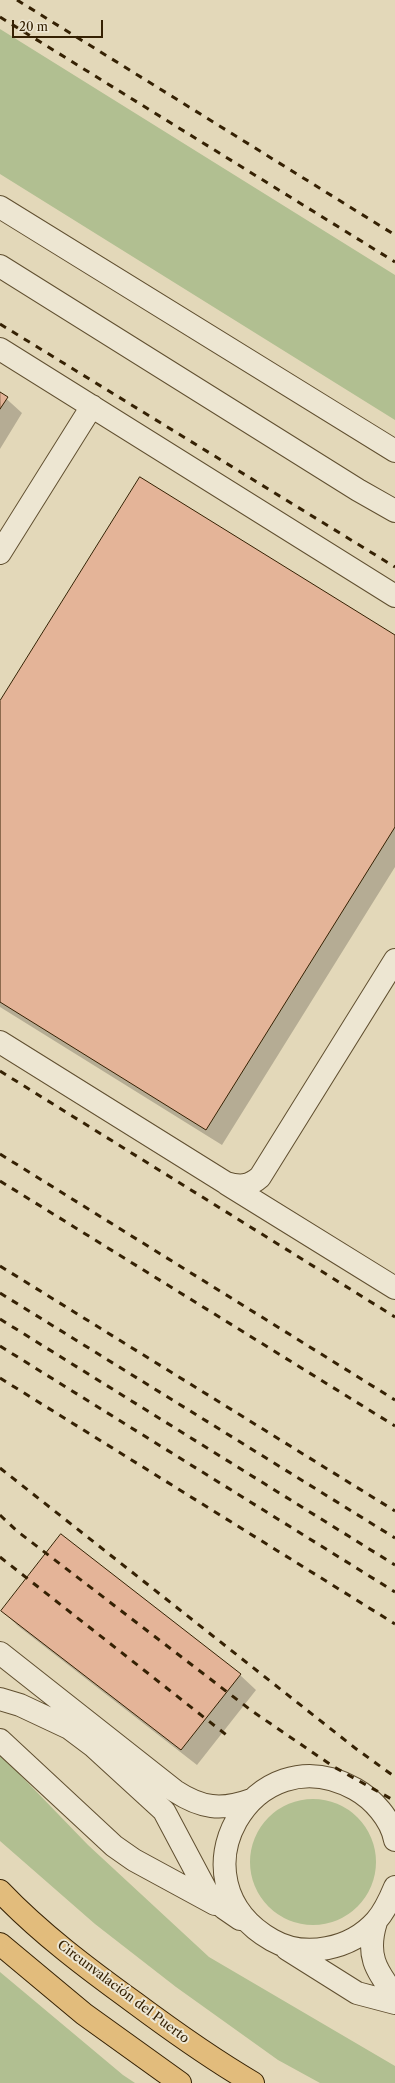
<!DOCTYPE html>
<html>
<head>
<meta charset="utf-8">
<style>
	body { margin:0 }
	#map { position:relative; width:395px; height:2083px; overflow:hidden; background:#e3d8b9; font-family:"Libre Caslon Text",serif }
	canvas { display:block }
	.scale { position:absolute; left:12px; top:20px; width:91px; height:18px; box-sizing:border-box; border:2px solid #352103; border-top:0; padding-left:5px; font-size:12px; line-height:14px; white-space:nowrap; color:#352103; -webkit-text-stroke:3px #ede6d2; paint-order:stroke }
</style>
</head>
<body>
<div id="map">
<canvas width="395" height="2083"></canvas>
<div class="scale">20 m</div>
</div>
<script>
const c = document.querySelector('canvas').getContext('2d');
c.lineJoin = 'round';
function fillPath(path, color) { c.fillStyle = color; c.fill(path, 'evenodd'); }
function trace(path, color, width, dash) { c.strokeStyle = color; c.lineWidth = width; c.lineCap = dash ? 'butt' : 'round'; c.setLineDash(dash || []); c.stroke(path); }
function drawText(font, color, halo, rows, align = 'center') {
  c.font = font + ' "Libre Caslon Text",serif'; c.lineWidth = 4; c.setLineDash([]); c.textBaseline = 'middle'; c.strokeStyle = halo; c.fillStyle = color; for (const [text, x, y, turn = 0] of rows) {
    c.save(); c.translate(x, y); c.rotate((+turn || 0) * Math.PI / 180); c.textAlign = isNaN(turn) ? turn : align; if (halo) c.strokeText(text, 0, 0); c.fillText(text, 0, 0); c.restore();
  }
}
fillPath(new Path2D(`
	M0,29L395,275V420L0,174Z
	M0,1754L88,1845L209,1957L395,2066V2083H320L278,2060L176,1987L95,1924L0,1841Z
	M250 1862a63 63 0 1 1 126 0a63 63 0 1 1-126 0Z
	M0,1972L123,2075L135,2083H0Z`), '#b1bf91');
fillPath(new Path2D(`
	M0,393L22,413L0,449Z
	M395,636V867L222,1145L0,1007V703Z
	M3,1611L240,1675L256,1690L197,1765L18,1626Z`), '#0003');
const building = new Path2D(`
	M0,392L8,397L0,409Z
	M140,477L395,635V827L206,1130L0,1002V701Z
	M61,1534L241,1674L181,1750L1,1611Z`);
fillPath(building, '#e4b498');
trace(building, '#352103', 1);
const minor = new Path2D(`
	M0,207L395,451
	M0,266L358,490L395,511
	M0,349L395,596
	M0,553L92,406
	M0,1042L226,1183C239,1187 249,1187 260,1177L395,960
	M227,1184L395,1288
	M0,1653L175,1791C201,1808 221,1811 251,1800
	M0,1699L20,1705L69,1728L93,1746L164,1811L207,1892L224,1908L240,1919
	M0,1740L114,1846L134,1860L215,1904
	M395,1840C391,1819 373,1799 355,1789C253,1732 168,1881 272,1940C305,1959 351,1949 376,1921C385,1911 390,1899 395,1887
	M376,1922C366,1954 375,1970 395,1995
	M287,1949L357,1993L395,2003`);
const highway = new Path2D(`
	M0,1891C40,1933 88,1969 135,2003C174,2032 212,2059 253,2083
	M0,1944L84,2014L180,2083`);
trace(minor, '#604f30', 24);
trace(highway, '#352103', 24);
trace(minor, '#ede6d2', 22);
trace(highway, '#e2bc7c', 22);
trace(new Path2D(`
	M17,0L395,235
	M0,17L395,262
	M0,324L395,567
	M0,1071L395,1317
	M0,1154L395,1400
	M0,1181L395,1426
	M0,1266L395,1511
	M0,1293L395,1538
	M0,1319L395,1565
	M0,1346L395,1592
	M0,1378L395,1624
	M0,1468L355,1748L395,1777
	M0,1515L17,1531L252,1711L334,1767L395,1801
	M0,1557L229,1737`), '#352103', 3, [7, 7]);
drawText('13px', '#352103', '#ede6d2', [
	["Circunvalación del Puerto",123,1992,37]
]);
</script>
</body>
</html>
